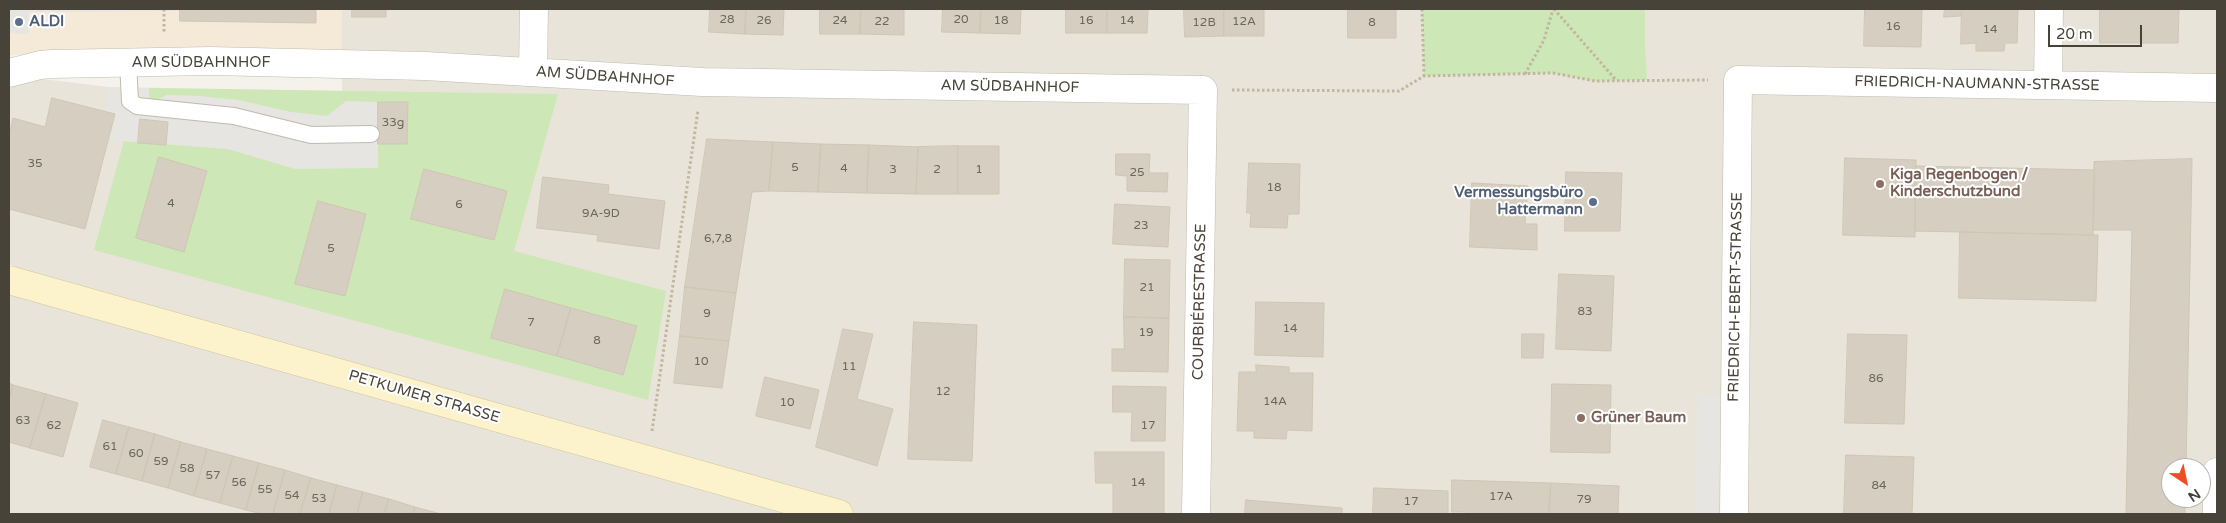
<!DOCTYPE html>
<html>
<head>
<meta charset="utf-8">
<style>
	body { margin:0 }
	#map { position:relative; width:2226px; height:523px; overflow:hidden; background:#f5f2eb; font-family:"Varela Round",sans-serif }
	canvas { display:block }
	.frame { position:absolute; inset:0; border:10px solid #484339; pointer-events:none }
	.north { position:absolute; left:2161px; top:458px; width:50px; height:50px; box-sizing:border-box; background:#fff; border:1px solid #b6b4b0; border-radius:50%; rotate:146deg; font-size:14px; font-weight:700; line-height:20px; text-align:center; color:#484339 }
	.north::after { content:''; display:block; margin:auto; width:18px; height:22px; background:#f04d26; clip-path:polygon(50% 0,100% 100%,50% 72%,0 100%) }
	.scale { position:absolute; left:2048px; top:25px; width:94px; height:22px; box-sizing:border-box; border:2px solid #484339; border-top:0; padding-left:6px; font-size:15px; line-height:18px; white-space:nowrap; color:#484339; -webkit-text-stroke:4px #fff; paint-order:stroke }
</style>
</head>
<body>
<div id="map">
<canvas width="2226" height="523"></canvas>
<div class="frame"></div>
<div class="north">N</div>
<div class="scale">20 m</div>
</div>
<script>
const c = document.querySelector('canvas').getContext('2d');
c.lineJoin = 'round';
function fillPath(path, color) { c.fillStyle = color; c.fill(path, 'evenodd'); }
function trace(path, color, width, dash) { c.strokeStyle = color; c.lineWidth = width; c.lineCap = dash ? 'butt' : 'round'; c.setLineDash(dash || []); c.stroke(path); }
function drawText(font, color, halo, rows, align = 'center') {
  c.font = font + ' "Varela Round",sans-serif'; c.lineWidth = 4; c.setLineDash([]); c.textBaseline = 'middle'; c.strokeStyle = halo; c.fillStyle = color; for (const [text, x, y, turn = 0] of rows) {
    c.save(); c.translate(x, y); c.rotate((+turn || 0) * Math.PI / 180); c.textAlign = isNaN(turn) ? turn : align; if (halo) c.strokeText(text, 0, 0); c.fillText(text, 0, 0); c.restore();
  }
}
fillPath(new Path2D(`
	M342,9H2217V514H9V280L139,316L9,264V75L109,87L342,91ZM2171,468H2201V498H2171Z`), '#e8e4d9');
fillPath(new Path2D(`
	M9,9H342V53L9,55Z`), '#f5ead7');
fillPath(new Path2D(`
	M1422,9H1645V46L1647,80L1595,81L1553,73L1424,76Z
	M150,88L558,94L514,251L666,291L648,400L94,250L124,141Z`), '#cee7b6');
fillPath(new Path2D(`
	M9,9H176V11L29,12L28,34L9,33Z
	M109,87L149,89V97L154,101L167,95L200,96L239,100L291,112L327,116L346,101L378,102V168L295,169L228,149L109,140L115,114L106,112Z
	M1698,394L1721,395L1717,514H1695Z`), '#e6e5e2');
const building = new Path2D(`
	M180,9H316V23L180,21Z
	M352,9H386V17H352Z
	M710,9H746L745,34L709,32Z
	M746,9H784L783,35L745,34Z
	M820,9H861L860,34H820Z
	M861,9H904V35L860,34Z
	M943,9H981L980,33L942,32Z
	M981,9H1021L1020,34L980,33Z
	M1066,9H1107V33H1066Z
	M1107,9H1148L1147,33H1107Z
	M1184,9H1224V36L1185,37Z
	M1224,9H1264V36H1224Z
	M1348,9H1396V38H1348Z
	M1865,9H1922L1921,47L1864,46Z
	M1945,9H1962L1961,16L1944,17Z
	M1962,9H2018L2017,43H2005L2004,51H1976V43L1961,44Z
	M2100,9H2179L2178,43H2100Z
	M52,98L115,114L85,229L9,209V136L13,118L45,127Z
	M378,102H408L407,144H378Z
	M140,119L168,122L166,145L138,143Z
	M707,139L773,142L769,191L752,192L736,293L685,287Z
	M773,142L821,144L818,192L769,191Z
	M821,144L869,145L867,193L818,192Z
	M869,145L918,147L916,194L867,193Z
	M958,146V194H916L918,147Z
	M958,146H999V194H958Z
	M1116,154H1150L1149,173H1168L1167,192L1127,191V176L1116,175Z
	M159,157L207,171L184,252L136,238Z
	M1845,158L1916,160L1915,237L1843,235Z
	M2192,159L2186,468H2171V498H2185V514H2126L2132,230H2093L2094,162Z
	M1249,163L1300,164L1299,214H1288L1287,228L1250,227L1251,213H1247Z
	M1916,166L2095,170L2093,235L1915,231Z
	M424,169L507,191L494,240L411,219Z
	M1566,172L1622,173L1620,231H1565Z
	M543,177L609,185L608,194L665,201L659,249L597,241L598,235L537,228Z
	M1472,183L1528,186L1525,224H1537V250L1470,247Z
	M318,201L366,214L345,296L295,284Z
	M1115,204L1170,207L1168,247L1113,244Z
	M1960,232L2098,235L2096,301L1959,298Z
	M1125,259L1170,260L1169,318L1124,317Z
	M1559,274L1614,276L1611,351L1556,349Z
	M685,287L736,293L729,341L680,336Z
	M505,289L571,308L557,356L491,338Z
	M1256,302L1324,303L1323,357L1255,355Z
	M571,308L637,326L623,375L557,356Z
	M1124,317L1169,318L1168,372L1112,371V349H1124Z
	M914,322L977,325L972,461L908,459Z
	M843,329L873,334L857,399L893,409L877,466L816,447Z
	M1522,334H1544L1543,358H1522Z
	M1848,334L1907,335L1904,424L1845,423Z
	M680,336L729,341L722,388L674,383Z
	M1256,365L1289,367V373H1313L1312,431L1287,430L1286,439L1254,438V431H1237L1239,372H1256Z
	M765,377L819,390L810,429L756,416Z
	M9,383L13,385L9,401Z
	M1552,384L1611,385L1610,453L1551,452Z
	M13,385L46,394L30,448L9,442V401Z
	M1113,386L1166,387L1165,441H1131L1132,412H1113Z
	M46,394L78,403L63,457L30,448Z
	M103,420L129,427L116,474L90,467Z
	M129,427L155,434L142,481L116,474Z
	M155,434L181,442L168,488L142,481Z
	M181,442L207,449L194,496L168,488Z
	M207,449L233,456L220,503L194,496Z
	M1095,452H1164V514H1113V483H1096Z
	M1846,455L1914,457L1912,514H1844Z
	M233,456L259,463L246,510L220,503Z
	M259,463L285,470L273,514H262L246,510Z
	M285,470L311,478L300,514H273Z
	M311,478L337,485L329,514H300Z
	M1452,480L1551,483L1549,513L1467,514V512H1452Z
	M1551,483L1619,486L1618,514H1549Z
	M337,485L363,492L357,514H329Z
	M1374,488L1448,491V514H1373Z
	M363,492L389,499L384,514H357Z
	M389,499L415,507L413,514H384Z
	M1246,500L1342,508V514H1245Z
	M415,507L441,514H413Z`);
fillPath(building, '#d6cec0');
trace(building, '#d0c6b4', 1);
const lane = new Path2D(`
	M128,62L130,101L137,106L234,116L311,135L371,134`);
const street = new Path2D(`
	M533,72L534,9
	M9,73L40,65L52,64L210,61L425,66L702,82L1203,90L1196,514
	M2048,85L2049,9
	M1734,514L1738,80L2217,88
	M2217,514V472`);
const secondary = new Path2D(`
	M9,280L839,514`);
trace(lane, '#c0baad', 18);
trace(street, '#c0baad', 29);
trace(secondary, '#d2c79c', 29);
trace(new Path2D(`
	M164,9V33
	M1422,9L1424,76
	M1554,9L1616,80
	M1525,74L1544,40L1553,9
	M1232,90L1399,91L1424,76L1553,73L1595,81L1708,80
	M652,431L698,110`), '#c1b69f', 3, [2.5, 2.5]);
trace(lane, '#fff', 16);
trace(street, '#fff', 28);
trace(secondary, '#fcf3cd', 28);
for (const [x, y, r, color] of [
	[19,22,5,"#5c6f8a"],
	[1880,184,5,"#8d6e63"],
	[1593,202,5,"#5c6f8a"],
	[1581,418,5,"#8d6e63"]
]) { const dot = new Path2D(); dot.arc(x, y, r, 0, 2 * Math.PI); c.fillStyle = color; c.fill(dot); trace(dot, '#fff', 2); }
drawText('12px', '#6c665b', null, [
	["28",727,20],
	["20",961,20],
	["26",764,21],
	["24",840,21],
	["18",1001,21],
	["16",1086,21],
	["14",1127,21],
	["22",882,22],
	["12A",1244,22],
	["12B",1204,23],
	["8",1372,23],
	["16",1893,27],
	["14",1990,30],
	["33g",393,123],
	["35",35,164],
	["5",795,168],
	["4",844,169],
	["3",893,170],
	["2",937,170],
	["1",979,170],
	["25",1137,173],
	["18",1274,188],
	["4",171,204],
	["6",459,205],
	["9A-9D",601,214],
	["23",1141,226],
	["6,7,8",718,239],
	["5",331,249],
	["21",1147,288],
	["83",1585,312],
	["9",707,314],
	["7",531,323],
	["14",1290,329],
	["19",1146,333],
	["8",597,341],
	["10",701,362],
	["11",849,367],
	["86",1876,379],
	["12",943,392],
	["14A",1275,402],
	["10",787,403],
	["63",23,421],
	["62",54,426],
	["17",1148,426],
	["61",110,447],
	["60",136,454],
	["59",161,462],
	["58",187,469],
	["57",213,476],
	["56",239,483],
	["14",1138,483],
	["84",1879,486],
	["55",265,490],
	["54",292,496],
	["17A",1501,497],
	["53",319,499],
	["79",1584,500],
	["17",1411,502]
]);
drawText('bold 15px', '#4e5e75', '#fff', [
	["ALDI",29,22],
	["Vermessungsbüro",1583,193,"right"],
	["Hattermann",1583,210,"right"]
], 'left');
drawText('15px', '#484339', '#fff', [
	["AM SÜDBAHNHOF",201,63],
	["AM SÜDBAHNHOF",605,77,4],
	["FRIEDRICH-NAUMANN-STRASSE",1977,84,1],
	["AM SÜDBAHNHOF",1010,87,1],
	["FRIEDRICH-EBERT-STRASSE",1736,297,-89],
	["COURBIÉRESTRASSE",1200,302,-89],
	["PETKUMER STRASSE",424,397,16]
]);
drawText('bold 15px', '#785e54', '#fff', [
	["Kiga Regenbogen /",1890,175],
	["Kinderschutzbund",1890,192],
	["Grüner Baum",1591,418]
], 'left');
</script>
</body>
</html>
